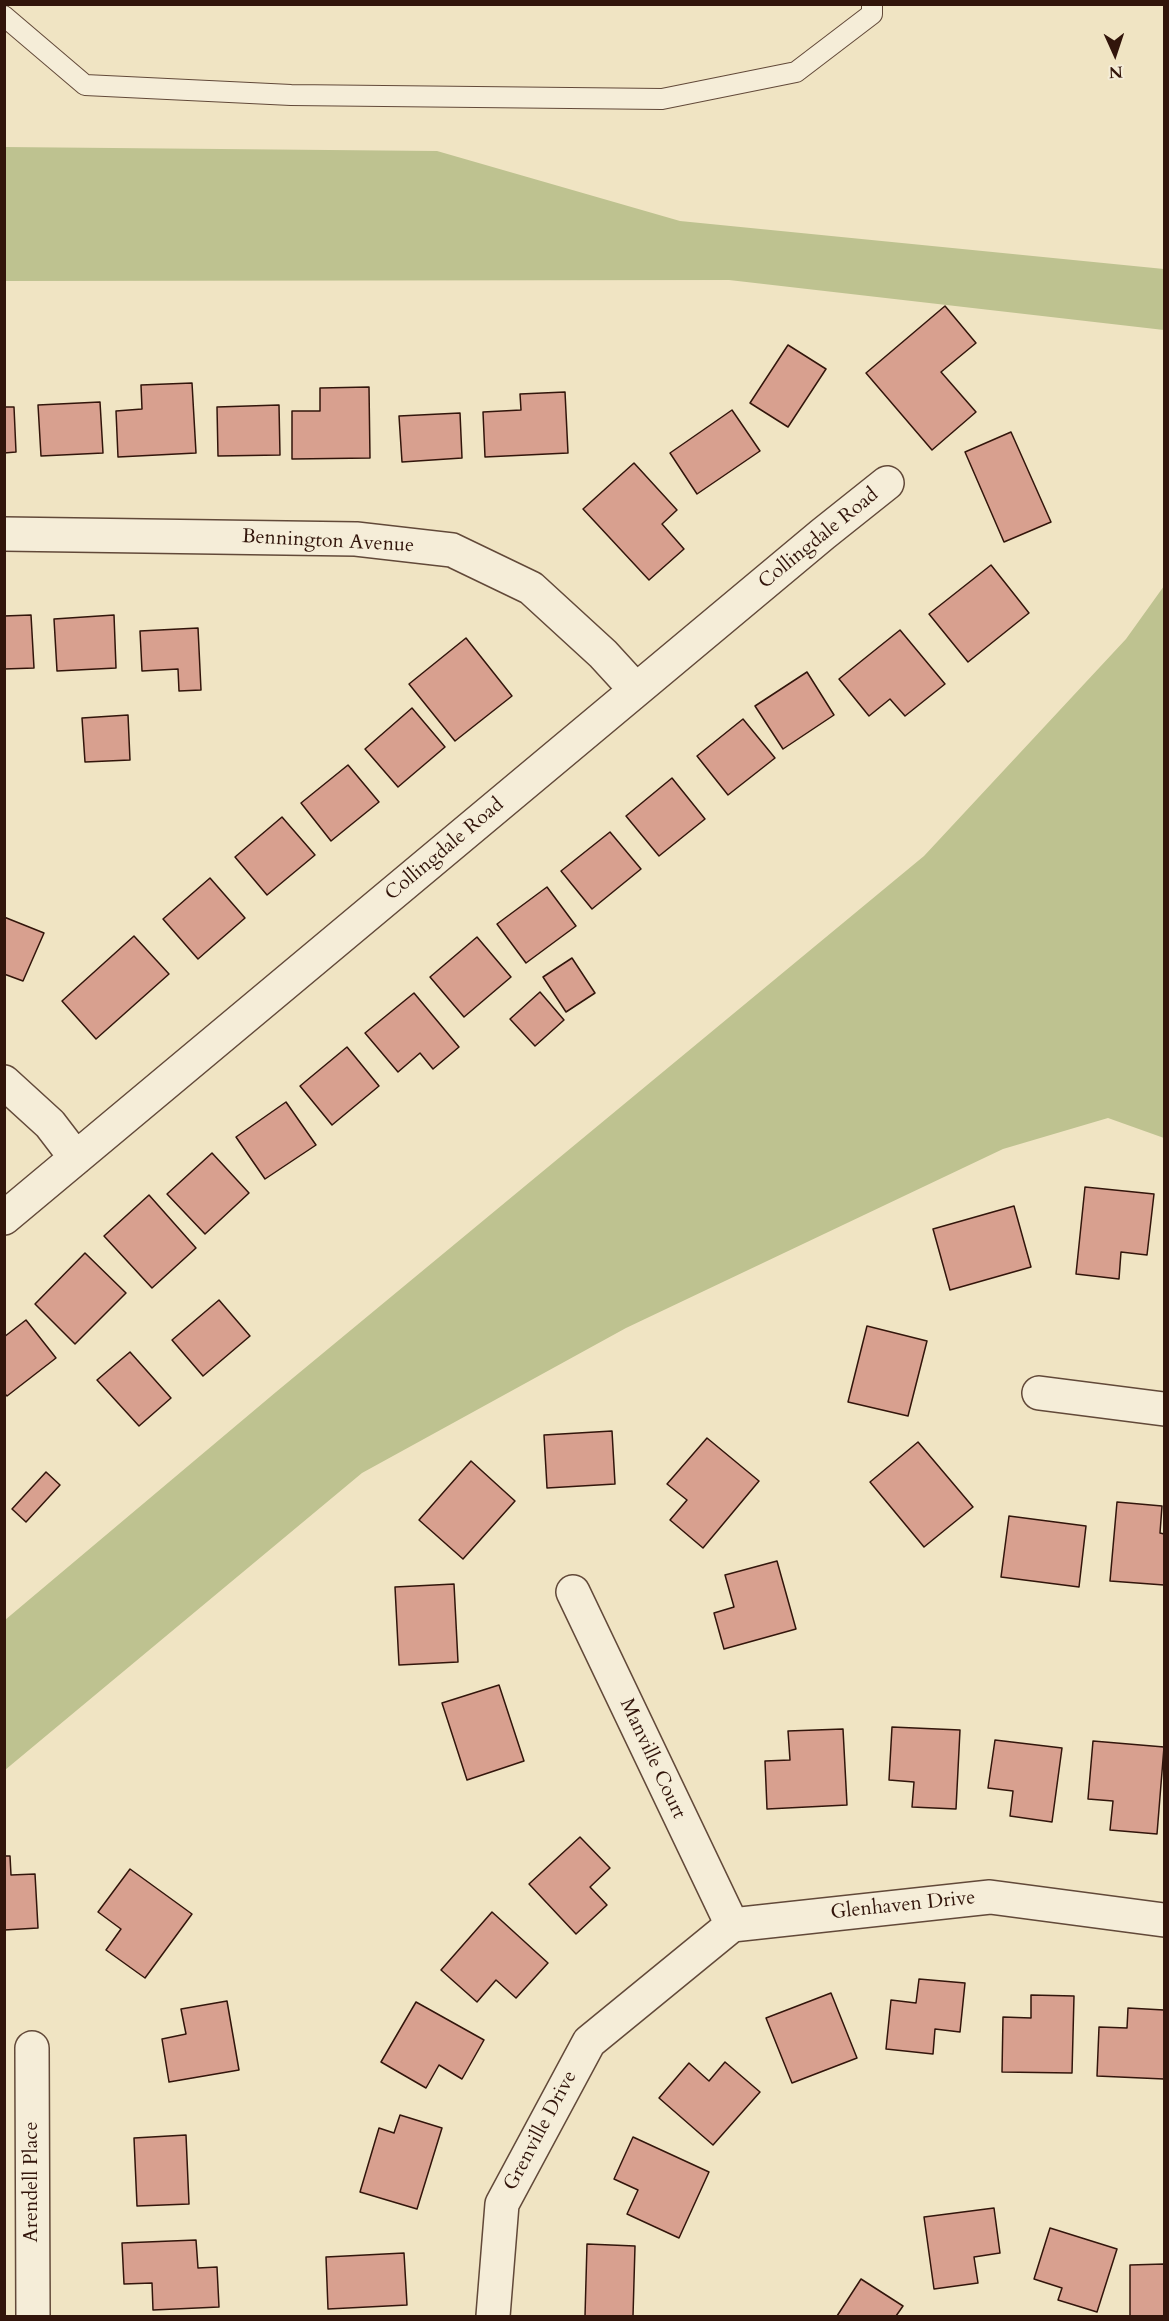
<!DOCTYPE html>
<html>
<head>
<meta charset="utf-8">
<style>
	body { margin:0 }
	#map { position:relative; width:1169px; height:2321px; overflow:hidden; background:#f0e4c3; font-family:Cardo,serif }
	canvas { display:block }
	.frame { position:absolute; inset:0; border:6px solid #32150b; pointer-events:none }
	.north { position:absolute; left:1085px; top:24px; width:60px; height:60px; -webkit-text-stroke:4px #f5edd8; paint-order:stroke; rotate:177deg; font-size:16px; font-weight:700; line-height:24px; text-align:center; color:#32150b }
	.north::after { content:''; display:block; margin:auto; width:21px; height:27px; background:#32150b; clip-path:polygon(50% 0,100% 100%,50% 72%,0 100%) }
</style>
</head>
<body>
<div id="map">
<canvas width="1169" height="2321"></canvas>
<div class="frame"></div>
<div class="north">N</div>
</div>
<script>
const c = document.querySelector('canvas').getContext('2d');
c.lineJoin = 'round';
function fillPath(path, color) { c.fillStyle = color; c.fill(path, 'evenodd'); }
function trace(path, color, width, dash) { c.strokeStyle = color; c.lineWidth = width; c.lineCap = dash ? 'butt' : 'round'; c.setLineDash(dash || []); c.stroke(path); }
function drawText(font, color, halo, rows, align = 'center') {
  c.font = font + ' Cardo,serif'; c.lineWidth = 5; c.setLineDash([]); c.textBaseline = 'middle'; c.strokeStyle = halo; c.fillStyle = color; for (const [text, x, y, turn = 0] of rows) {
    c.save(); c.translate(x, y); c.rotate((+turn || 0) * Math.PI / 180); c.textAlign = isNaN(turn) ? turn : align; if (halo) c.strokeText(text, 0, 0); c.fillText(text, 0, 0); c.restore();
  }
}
fillPath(new Path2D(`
	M5,147L437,151L680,221L1164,269V330L729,280L5,281Z
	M1164,586V1138L1108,1118L1003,1149L626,1328L362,1473L5,1770V1620L276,1392L924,856L1126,639Z`), '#bec290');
const building = new Path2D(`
	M945,306L976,343L941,372L976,412L932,450L866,373Z
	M788,345L826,369L788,427L750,403Z
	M192,383L196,453L118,457L116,411L142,409L141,385Z
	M369,387L370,458L292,459V411H320V388Z
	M565,392L568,453L485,457L483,412L521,410L520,394Z
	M100,402L103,453L41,456L38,405Z
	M279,405L280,455L218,456L217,407Z
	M4,407H14L16,452L4,453Z
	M732,410L760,451L697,494L670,453Z
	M460,413L462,458L402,462L399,416Z
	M1011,432L1051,522L1004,542L965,452Z
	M634,463L677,510L662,524L684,549L649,580L583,509Z
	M991,565L1029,613L968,662L929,614Z
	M31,615L34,668L4,669V616Z
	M114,615L116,668L57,671L54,619Z
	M198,628L201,690L179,691L178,669L142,671L140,631Z
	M900,630L945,684L905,716L890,699L869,716L839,679Z
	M466,638L512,696L455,741L409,684Z
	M807,672L834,715L783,749L755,706Z
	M412,708L445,747L398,787L365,749Z
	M128,715L130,760L85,762L82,718Z
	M743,719L775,758L728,795L697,756Z
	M348,765L379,802L331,841L301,803Z
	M672,778L705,819L659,856L626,816Z
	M282,817L315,855L267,895L235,857Z
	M610,832L641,869L592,909L561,871Z
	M210,878L245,918L198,959L163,919Z
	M547,887L576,926L526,963L497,924Z
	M4,917L44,933L23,981L4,974Z
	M134,936L169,974L96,1039L62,1001Z
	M477,937L511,977L464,1017L430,977Z
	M572,958L595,993L566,1012L543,977Z
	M540,992L564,1020L535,1046L510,1019Z
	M414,993L459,1047L433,1069L420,1053L398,1072L365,1033Z
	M347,1047L379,1086L332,1125L300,1086Z
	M286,1102L316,1145L265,1179L236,1137Z
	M212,1153L249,1193L205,1234L167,1194Z
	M1085,1187L1154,1194L1147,1255L1121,1252L1119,1279L1076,1274Z
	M149,1195L196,1248L152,1288L104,1236Z
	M1014,1206L1031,1267L950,1290L933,1229Z
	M85,1253L126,1293L75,1344L35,1304Z
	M219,1300L250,1336L203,1376L172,1340Z
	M26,1320L56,1358L7,1396L4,1393V1337Z
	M867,1326L927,1341L908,1416L848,1402Z
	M130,1352L171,1398L139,1426L97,1380Z
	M612,1431L615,1484L547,1488L544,1435Z
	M707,1438L759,1481L703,1548L670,1520L687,1500L667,1484Z
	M918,1442L973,1507L924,1547L870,1482Z
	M471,1461L515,1501L463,1559L419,1520Z
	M46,1472L60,1485L26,1522L12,1509Z
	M1117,1502L1162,1506L1160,1533L1164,1534V1585L1110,1581Z
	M1009,1516L1086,1526L1079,1587L1001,1577Z
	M777,1561L796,1629L724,1649L714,1613L734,1607L725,1575Z
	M454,1584L458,1662L399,1665L395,1587Z
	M499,1685L524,1761L467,1780L442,1703Z
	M892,1727L960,1730L956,1809L912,1807L914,1782L889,1780Z
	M843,1729L847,1805L767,1809L765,1761L790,1760L788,1731Z
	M995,1740L1062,1748L1052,1822L1010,1816L1013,1791L988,1788Z
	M1093,1741L1164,1747L1157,1834L1110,1830L1113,1801L1088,1799Z
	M580,1837L610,1868L590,1887L607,1905L576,1934L529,1884Z
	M4,1856H10L11,1875L35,1874L38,1928L4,1930Z
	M130,1869L192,1914L145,1978L106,1950L121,1929L98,1912Z
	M492,1912L548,1963L516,1998L496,1980L477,2002L441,1970Z
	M919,1979L965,1983L960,2032L935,2029L933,2054L886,2049L891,2000L916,2003Z
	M831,1993L857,2058L792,2083L766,2018Z
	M1031,1995L1074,1996L1072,2073L1002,2072L1003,2017L1031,2018Z
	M227,2001L239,2070L169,2082L162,2039L186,2034L181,2009Z
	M416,2002L484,2040L462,2079L439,2065L426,2088L381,2062Z
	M1128,2008L1164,2010V2079L1097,2076L1099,2027L1127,2028Z
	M725,2062L760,2092L713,2145L659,2098L689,2063L709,2081Z
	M400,2115L442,2128L417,2209L360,2192L379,2128L394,2133Z
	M186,2135L189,2204L137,2206L134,2138Z
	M633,2137L709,2172L679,2238L627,2214L638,2190L614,2179Z
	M994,2208L1000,2253L974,2257L978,2283L934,2289L924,2217Z
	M1050,2228L1117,2249L1097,2312L1058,2300L1062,2288L1034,2279Z
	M196,2240L198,2268L217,2267L219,2307L153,2310L152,2283L124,2284L122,2243Z
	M587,2244L635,2246L633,2316H585Z
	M404,2253L407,2305L328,2309L326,2257Z
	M1164,2264V2316H1130V2265Z
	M861,2279L903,2306L896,2316H837Z`);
fillPath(building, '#d8a08f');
trace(building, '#32150b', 1.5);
const lane = new Path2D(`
	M4,16L85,85L291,95L662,99L796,72L872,14V4`);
const street = new Path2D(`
	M4,534L356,539L452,550L531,588L603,654L636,690
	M4,1082L50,1124L76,1158
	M4,1218L823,534L887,483
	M1039,1393L1164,1409
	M573,1592L732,1925
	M32,2048L33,2316
	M493,2316L502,2204L589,2042L732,1925L990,1897L1164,1920`);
trace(lane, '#624939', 22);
trace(street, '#624939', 36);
trace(lane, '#f5edd8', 20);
trace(street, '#f5edd8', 33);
drawText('20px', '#32150b', '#f5edd8', [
	["Collingdale Road",819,539,-39],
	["Bennington Avenue",328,542,3],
	["Collingdale Road",445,850,-40],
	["Manville Court",652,1759,65],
	["Glenhaven Drive",903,1906,-6],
	["Grenville Drive",541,2131,-62],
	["Arendell Place",32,2182,-90]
]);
</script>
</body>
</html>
